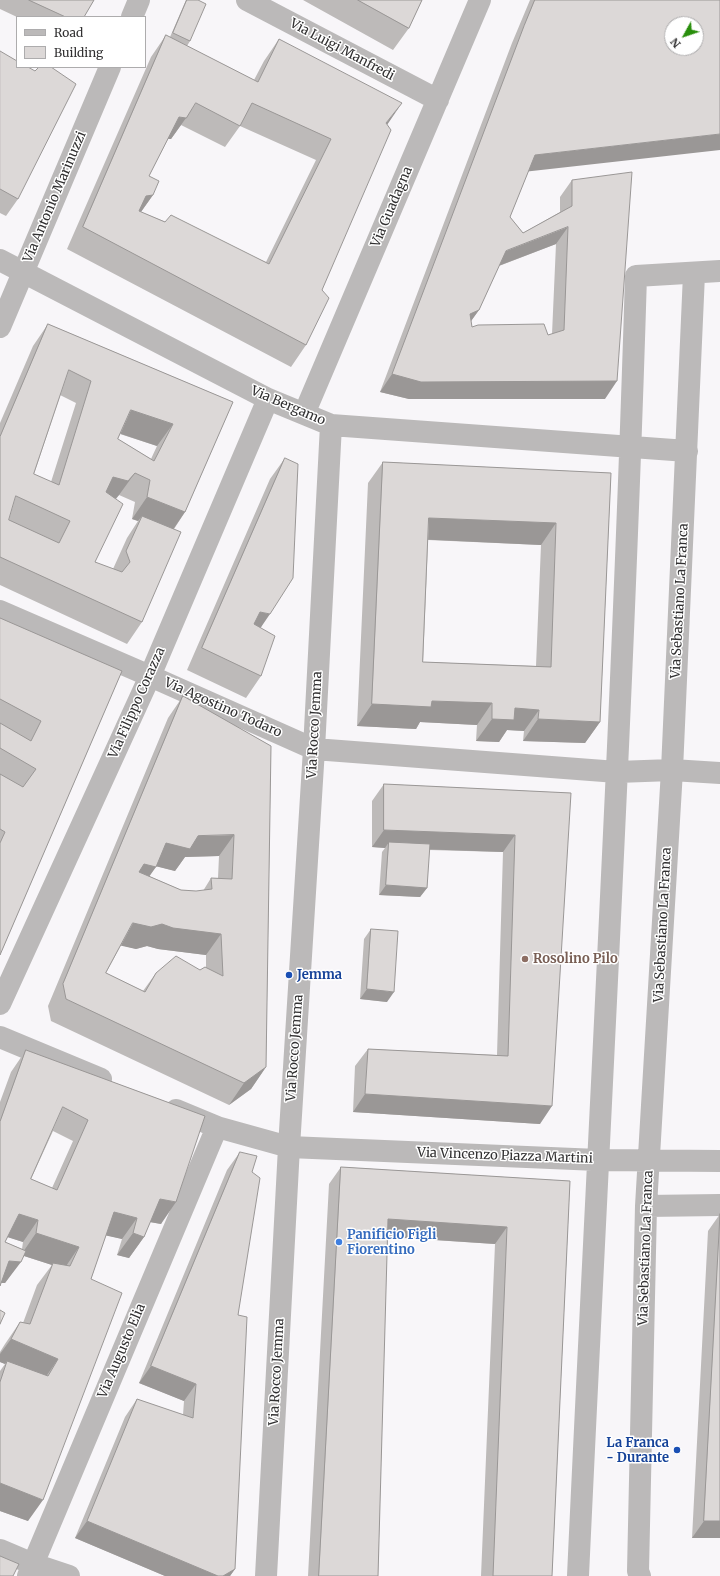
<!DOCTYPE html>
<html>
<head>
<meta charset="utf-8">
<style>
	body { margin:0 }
	#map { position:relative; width:720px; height:1576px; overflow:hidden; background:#f8f6f9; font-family:Merriweather,serif }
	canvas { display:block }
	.legend { position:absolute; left:16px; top:16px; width:130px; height:52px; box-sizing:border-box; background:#fff; border:1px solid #adacad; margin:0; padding:5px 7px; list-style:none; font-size:12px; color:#313031 }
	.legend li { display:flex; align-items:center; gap:8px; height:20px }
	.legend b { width:20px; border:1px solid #adacad }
	.north { position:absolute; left:664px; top:16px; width:40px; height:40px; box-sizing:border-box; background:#fff; border:1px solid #adacad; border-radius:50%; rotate:230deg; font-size:11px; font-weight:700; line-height:16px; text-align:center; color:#313031 }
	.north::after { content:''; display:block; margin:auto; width:14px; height:18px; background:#288e0b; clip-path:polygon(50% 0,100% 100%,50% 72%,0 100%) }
</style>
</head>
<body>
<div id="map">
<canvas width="720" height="1576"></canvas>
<ul class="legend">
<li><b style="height:5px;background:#bbb9b9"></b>Road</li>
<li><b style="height:11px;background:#dcd8d7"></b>Building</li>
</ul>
<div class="north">N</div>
</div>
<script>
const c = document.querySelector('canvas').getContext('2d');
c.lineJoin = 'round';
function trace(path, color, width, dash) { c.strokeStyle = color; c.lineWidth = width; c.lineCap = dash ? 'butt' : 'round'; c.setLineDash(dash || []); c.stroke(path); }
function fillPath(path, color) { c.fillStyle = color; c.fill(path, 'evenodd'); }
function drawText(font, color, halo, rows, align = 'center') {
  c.font = font + ' Merriweather,serif'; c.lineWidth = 3; c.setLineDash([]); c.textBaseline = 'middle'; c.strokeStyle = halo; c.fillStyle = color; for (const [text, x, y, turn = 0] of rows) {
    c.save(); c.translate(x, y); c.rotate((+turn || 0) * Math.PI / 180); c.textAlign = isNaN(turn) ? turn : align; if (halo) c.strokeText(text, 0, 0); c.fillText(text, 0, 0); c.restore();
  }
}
trace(new Path2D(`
	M247,0L438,100
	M132,17L139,0
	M0,260L268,399L331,425L687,451
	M0,327L110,67
	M304,414L480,0
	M0,611L150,676L314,749L617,772L672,770L720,773
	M0,1004L150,676L268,399
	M0,1037L101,1079
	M176,1110L217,1127L289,1147L598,1160L720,1161
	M646,1206L720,1205
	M0,1550L33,1564L69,1576
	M28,1576L217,1127
	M266,1576L289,1147L314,749L331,425
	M578,1576C598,1143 623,710 636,276L720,271
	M640,1576L638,1571L646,1206L672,770L694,274`), '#bbb9b9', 22);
fillPath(new Path2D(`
	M0,0H94L84,17H17L0,9Z
	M186,0H198L190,41L187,46L254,80L264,61L279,39L387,125L322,290L306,345L291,367L67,249L151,57L166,35L170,37ZM181,125L225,147L240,126L316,160L266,262L141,212L153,195L149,176L168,139H171Z
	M303,0H422L409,28L393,50Z
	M530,0H720L528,172L510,217L523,233L560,212V197L572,180L605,399H409L380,392L512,43ZM556,244L552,334L548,335L472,327L471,321L479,310L499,266Z
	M0,51L18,199L6,216L0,213Z
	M48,324L233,402L185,512L174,529L142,622L127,644L0,585V423L33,346ZM60,395L76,403L51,482L34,474ZM120,434L157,446L151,459L118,439ZM119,495L135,502L132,519L138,521L127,538L113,569L95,562L116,499Z
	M285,458L261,628V676L246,698L187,670L270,479Z
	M383,462L611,473L600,722L585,743L523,741L524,731L507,730L499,742L476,741L477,725L420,722L416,729L357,726L368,483ZM428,540L541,545L536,666L423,662Z
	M0,618L122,671L0,955Z
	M183,696L271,746L266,1067L251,1089L229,1105L51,1021L48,1006L168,718ZM219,856L218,878H211L203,891H196L181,890L149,876L156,866L175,871L185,857ZM121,945L136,949L147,946L158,949L206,955V967L200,970L156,973L143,991L106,973Z
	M384,784L571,793L540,1124L353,1112L355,1066L368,1049L497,1055L503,852L429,850L427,888L420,897L379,895L382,852L385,848L372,847V801Z
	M371,929L387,1002L360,999L364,939Z
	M26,1050L205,1116L161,1224L150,1222L144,1237L129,1258L117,1255L122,1239L106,1235L91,1279L28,1521L0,1511V1371L5,1364L0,1362V1352L5,1344L20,1322L23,1323L37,1285L52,1265L24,1256L5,1283H1L0,1286V1102L11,1072ZM53,1131L73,1141L52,1188L31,1179ZM8,1237L23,1242L22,1249L5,1242Z
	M240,1152L252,1172L238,1315L235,1569L230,1576H165L75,1538L125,1417L137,1399L183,1415L184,1401L139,1383L227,1170Z
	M341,1167L570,1181L552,1576H481L495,1244L387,1237L378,1576H308L329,1184Z
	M720,1214V1538H692L708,1231Z`), '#bdbab9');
fillPath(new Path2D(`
	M402,103L387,125L386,123Z
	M179,117L186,118L171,139H164Z
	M720,134V150L523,172L535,155Z
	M153,195L138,216L131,217L146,196Z
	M568,227L556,244L493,268L506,251Z
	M479,310L466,328L470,314Z
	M392,374L617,381L605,399H409L380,392Z
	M131,410L173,424L157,446L115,432Z
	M135,473L119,495L112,503L98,498L113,477Z
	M147,497L185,512L170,534L142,516L138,521L132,519Z
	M429,518L556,523L541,545L414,539Z
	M260,612L270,614L255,636L245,634Z
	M432,701L492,703L477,725L420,722L416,729L357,726L372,704Z
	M515,708L539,710L524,731L507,730L499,742L476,741L492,719Z
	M538,719L600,722L585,743L523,741Z
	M384,830L515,835L503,852L389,848V842L385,848L372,847Z
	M234,835L219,856L185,857L175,871L151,865L166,843L198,836Z
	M144,864L156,867L141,888L129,886Z
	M386,885L427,888L420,897L379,895Z
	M133,923L162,924L221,934L206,955L158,949L147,946L136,949L118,945Z
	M367,989L394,992L387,1002L360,999Z
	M266,1067L251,1089L229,1105L244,1083Z
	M365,1094L552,1106L540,1124L353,1112Z
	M160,1199L176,1202L161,1224L144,1221Z
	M114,1212L137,1218L122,1239L99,1234Z
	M19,1214L38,1220L23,1242L4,1236Z
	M388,1219L507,1227L495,1244L376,1236Z
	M36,1233L79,1247L64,1269L53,1263L52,1265L21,1255Z
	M133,1233L144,1237L129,1258L117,1255Z
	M9,1261L21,1262L5,1283H0Z
	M11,1339L58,1359L43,1381L7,1361L5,1364L0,1362V1354Z
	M151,1366L196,1384L184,1401L139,1383Z
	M0,1483L43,1500L28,1521L0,1511Z
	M87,1521L218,1576H165L75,1538Z
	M704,1521H720V1538H692Z
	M235,1569L230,1576H223Z`), '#9a9796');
const building = new Path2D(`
	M29,0H94L84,17H66Z
	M187,0H198L206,4L190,41L173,33Z
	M358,0H422L409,28Z
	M535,0H720V134L535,155L510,217L523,233L572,206V180L632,172L617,381L421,382L392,374L524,26ZM672,24H696V48H672ZM568,227L564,330L548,335L544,324L478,325L472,327L470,314L479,310L506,251Z
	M166,35L258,82L279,39L402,103L386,123L391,130L322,290L329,298L306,345L83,227ZM196,103L240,126L252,103L331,139L269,264L171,215L165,222L139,211L146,196L153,195L159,181L149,176L179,117L186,118Z
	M0,51L17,61V67H28L35,71L39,67H51L76,84L18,199L0,189Z
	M48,324L233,402L185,512L147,497L150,480L135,473L128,481L113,477L106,492L123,504L95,562L122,572L130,562L126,551L142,516L181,532L142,622L0,557V437ZM69,370L91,381L59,485L34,474ZM131,410L173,424L154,461L118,439ZM16,496L70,521L59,543L9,520Z
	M285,458L298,464L293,578L270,614L260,612L254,624L275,636L261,676L202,648Z
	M383,462L611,473L600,722L538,719L539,710L515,708L514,720L492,719V703L432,701L431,707L372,704ZM429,518L556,523L551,667L423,662Z
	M0,618L122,671L0,955V843L5,832L0,829V774L23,787L36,769L0,748V723L31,741L41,721L0,699Z
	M183,696L271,746L266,1067L244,1083L66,999L63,984ZM234,835L232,879L211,878L212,889L196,891L181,890L139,872L144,864L156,867L166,843L190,849L198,836ZM133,923L151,927L162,924L173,928L221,934L223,976L205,967L200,970L176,956L156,973L145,992L106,973Z
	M384,784L571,793L552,1106L365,1094L368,1049L508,1056L515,835L384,830Z
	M389,842L430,844L427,888L386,885Z
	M371,929L398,931L394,992L367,989Z
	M26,1050L205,1116L176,1202L160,1199L144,1237L133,1233L137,1218L114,1212L91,1279L122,1293L43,1500L0,1483V1382L7,1361L48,1376L58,1359L11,1339L20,1322L30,1324L53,1263L70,1266L79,1247L36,1233L38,1220L19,1214L5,1242L26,1251L21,1262L9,1261L0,1286V1122ZM63,1107L88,1120L57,1190L31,1179Z
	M240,1152L257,1156L252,1172L260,1178L238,1315L247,1317L235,1569L223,1576H218L87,1521L137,1399L193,1418L196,1384L151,1366Z
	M341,1167L570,1181L552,1576H493L507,1227L388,1219L378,1576H319Z
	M720,1214V1521H704Z
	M0,1310L5,1313L0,1324Z
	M0,1556L19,1564L13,1576H0Z`);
fillPath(building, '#dcd8d7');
trace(building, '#9a9796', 1);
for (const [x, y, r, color] of [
	[525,959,4,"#8d6e63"],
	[289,975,4,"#1a4fb4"],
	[339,1242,4,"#3f7fe0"],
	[677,1450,4,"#1a4fb4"]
]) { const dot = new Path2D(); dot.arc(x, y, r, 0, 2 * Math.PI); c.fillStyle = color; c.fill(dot); trace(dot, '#fff', 1.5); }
drawText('13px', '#313031', '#fff', [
	["Via Luigi Manfredi",342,50,28],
	["Via Antonio Marinuzzi",55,197,-67],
	["Via Guadagna",392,207,-67],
	["Via Bergamo",288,406,23],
	["Via Sebastiano La Franca",680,601,-87],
	["Via Filippo Corazza",137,703,-66],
	["Via Agostino Todaro",223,708,24],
	["Via Rocco Jemma",315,725,-87],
	["Via Sebastiano La Franca",663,925,-87],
	["Via Rocco Jemma",295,1048,-86],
	["Via Vincenzo Piazza Martini",505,1156,2],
	["Via Sebastiano La Franca",646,1248,-88],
	["Via Augusto Elia",122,1351,-67],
	["Via Rocco Jemma",277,1372,-87]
]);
drawText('bold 13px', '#785e54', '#fff', [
	["Rosolino Pilo",533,959]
], 'left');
drawText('bold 13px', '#164399', '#fff', [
	["Jemma",297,975],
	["La Franca",669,1443,"right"],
	["- Durante",669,1458,"right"]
], 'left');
drawText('bold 13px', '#366cbe', '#fff', [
	["Panificio Figli",347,1235],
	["Fiorentino",347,1250]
], 'left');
</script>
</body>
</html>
